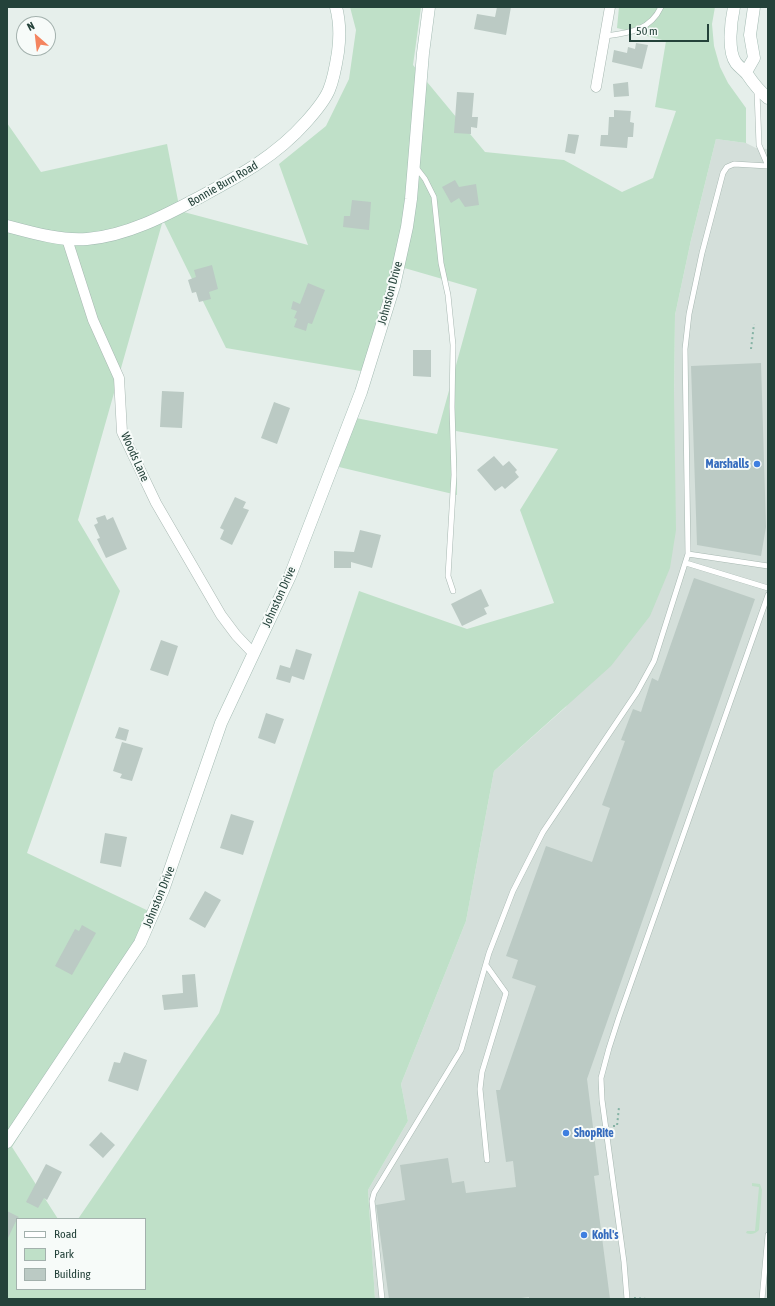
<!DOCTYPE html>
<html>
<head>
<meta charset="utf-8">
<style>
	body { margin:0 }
	#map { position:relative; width:775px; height:1306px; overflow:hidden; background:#e6efeb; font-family:"Asap Condensed",sans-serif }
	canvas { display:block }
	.frame { position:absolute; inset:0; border:8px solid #24423a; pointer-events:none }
	.legend { position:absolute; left:16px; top:1218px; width:130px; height:72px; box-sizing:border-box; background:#f7fbf9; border:1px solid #a3b1ad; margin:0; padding:5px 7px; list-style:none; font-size:12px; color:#24423a }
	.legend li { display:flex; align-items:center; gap:8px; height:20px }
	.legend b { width:20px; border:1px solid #a3b1ad }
	.north { position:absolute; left:16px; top:16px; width:40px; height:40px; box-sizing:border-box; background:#f7fbf9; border:1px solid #a3b1ad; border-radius:50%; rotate:332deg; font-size:11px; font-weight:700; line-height:16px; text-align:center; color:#24423a }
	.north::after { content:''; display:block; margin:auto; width:14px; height:18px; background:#f4845f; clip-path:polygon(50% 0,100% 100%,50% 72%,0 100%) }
	.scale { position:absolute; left:629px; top:24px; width:80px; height:18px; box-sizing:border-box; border:2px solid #24423a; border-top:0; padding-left:5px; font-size:12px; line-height:14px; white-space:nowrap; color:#24423a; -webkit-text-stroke:3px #f7fbf9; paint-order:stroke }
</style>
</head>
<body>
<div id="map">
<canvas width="775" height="1306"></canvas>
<div class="frame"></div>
<ul class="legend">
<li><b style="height:5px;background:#fff"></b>Road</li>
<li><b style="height:11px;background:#bfe0c8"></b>Park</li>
<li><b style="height:11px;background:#bbcac4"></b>Building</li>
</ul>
<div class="north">N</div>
<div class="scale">50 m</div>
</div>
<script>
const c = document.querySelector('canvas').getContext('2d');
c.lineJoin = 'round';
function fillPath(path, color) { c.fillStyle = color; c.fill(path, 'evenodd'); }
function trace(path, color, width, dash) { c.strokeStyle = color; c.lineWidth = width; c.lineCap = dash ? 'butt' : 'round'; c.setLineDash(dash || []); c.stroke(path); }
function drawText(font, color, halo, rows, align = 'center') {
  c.font = font + ' "Asap Condensed",sans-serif'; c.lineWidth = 4; c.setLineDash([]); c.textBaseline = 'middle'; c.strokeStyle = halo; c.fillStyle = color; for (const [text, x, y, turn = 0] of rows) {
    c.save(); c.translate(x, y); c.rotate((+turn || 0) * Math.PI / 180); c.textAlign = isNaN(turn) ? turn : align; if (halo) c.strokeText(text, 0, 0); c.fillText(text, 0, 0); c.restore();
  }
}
fillPath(new Path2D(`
	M716,139L746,143L756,148L768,149V1299H375L368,1190L408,1121L401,1084L466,921L494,771L566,707L674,394L675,315L691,240Z`), '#d4dfda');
fillPath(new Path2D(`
	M350,7H421L413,65L485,152L564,160L622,192L653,178L676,111L655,107L666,41L617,28L619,7H715L712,24L714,46L720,67L728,83L746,108V143L716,139L691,240L675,315L674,394L676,530L670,568L650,616L611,666L494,771L466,921L401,1084L408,1121L368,1190L375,1299H7V123L41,172L167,144L180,211L308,245L279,164L326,126L349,79L356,30ZM163,220L226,348L372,373L401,267L477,289L437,434L356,418L339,467L457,495L456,431L558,449L520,510L554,603L467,629L359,591L219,1013L78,1219H145V1289H17V1219H58L12,1147L157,915L27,853L120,591L78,520Z
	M752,1183L760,1184L762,1190L759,1230C755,1234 751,1235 746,1233L747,1231H755L759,1187L752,1186Z`), '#bfe0c8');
fillPath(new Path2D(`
	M497,7H511L506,35L474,29L477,14L495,17Z
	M636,43L648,45L642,69L612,62L614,50L627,53L628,47L635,49Z
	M628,82L629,96L614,97L613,84Z
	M457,92L474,93L472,117H478L477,128L471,127V134L454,133Z
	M614,110L631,111L630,122L634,123L633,137H628L627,148L600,146L601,135H608L609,117H614Z
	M568,134L579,135L575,154L565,152Z
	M455,180L459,187L476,184L479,205L465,207L459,198L451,203L442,187Z
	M352,200L371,202L369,230L343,227L344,216H350Z
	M212,265L218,289L209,292L211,299L199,302L196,292L192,293L188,280L196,277L194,270Z
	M308,283L325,290L312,324L308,323L306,331L294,327L297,319L294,318L297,311L291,309L293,301L300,304Z
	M413,350H431V377L413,376Z
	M761,363L766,527L761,556L697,545L691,366Z
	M162,391L184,392L182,428L160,427Z
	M274,402L290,408L277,444L261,438Z
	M494,456L503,466L509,461L517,470L515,472L519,477L505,489L502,486L495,491L477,470Z
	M235,497L246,502L243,508L249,510L232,545L220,539L224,530L220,528Z
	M105,515L107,520L113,517L127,549L106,558L97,539L100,538L94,525L98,523L96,518Z
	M360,530L381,535L372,568L351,562V568H334V551L354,552Z
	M694,578L755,599L587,1079L599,1175L594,1176L610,1299H529V1297L513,1299H389L376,1205L405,1200L400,1165L448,1158L452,1183L464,1181L466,1193L516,1187L513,1161L506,1162L496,1090H500L536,986L512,978L518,960L506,956L546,846L592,862L610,808L602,805L625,741L621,740L633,709L641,712L652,678L658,681Z
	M481,589L489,606L484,608L487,614L462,626L451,604Z
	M161,640L178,646L168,676L150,670Z
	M296,649L312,654L304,680L292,676L290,683L276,679L280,665L290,668Z
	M266,713L284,719L275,744L258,738Z
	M119,727L129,730L126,741L115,738Z
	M122,742L143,748L132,781L120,778L122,774L113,771Z
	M231,814L254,821L243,855L220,848Z
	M105,833L127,837L121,867L100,863Z
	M205,891L221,900L205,928L189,919Z
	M82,925L96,933L72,975L55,966L75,929L79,931Z
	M195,974L198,1007L164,1010L162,995L183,993L182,975Z
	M124,1052L147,1060L138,1091L108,1081L114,1062L120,1063Z
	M101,1132L115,1145L103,1158L89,1145Z
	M46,1164L62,1172L47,1200L44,1198L38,1208L26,1202Z
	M7,1211L19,1217L17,1219L7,1240Z`), '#bbcac4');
const lane = new Path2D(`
	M605,36C628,33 650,31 661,7
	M757,91L759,145L768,166
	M415,166L425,179L434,197L441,263L448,295L453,345L452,407L454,475L448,576L453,591
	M688,554L768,566
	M686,563L768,588
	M486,965L506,993L482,1072L480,1089L487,1160
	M382,1299L372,1201L374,1193L461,1050L489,953L513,891L543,832L637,692L654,661L688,554L685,349L689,314L702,253L723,173L727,167L734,164L768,166
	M627,1299L624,1262L602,1100L601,1078L609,1048L619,1017L768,595
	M762,1299L768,1235`);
const street = new Path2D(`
	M596,87L610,7
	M67,239L93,320L119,378L122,432L156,503L221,615L236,635L253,653`);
const secondary = new Path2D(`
	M734,7C731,21 727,51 736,63C739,67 744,70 747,74C753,83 759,91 768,98
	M746,72L754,58L750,35L754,7
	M7,226C33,233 61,241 87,239C127,236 166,215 200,197C239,176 276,156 306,122C314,113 324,102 329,90C334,78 336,65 338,52C340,37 340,22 336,7
	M7,1142L140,943L163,890L221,723L290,576L361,392L394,286L407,227L411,199L423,53L429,7`);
trace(lane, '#a8b8b2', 6);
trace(street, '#a8b8b2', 11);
trace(secondary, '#a4bbb3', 13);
trace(new Path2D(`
	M751,349L754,324
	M613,1126H617L619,1107
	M595,1138L599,1136
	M634,1298L646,1299`), '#86b3a5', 2, [2, 3]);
trace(lane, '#fff', 5);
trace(street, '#fff', 10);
trace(secondary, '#fff', 12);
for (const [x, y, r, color] of [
	[757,464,4,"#3f7fe0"],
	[566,1133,4,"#3f7fe0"],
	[584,1235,4,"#3f7fe0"]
]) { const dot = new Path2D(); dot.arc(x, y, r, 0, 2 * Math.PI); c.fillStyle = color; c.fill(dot); trace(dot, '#f7fbf9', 1.5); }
drawText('12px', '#24423a', '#f7fbf9', [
	["Bonnie Burn Road",223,184,-30],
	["Johnston Drive",390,293,-75],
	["Woods Lane",135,457,66],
	["Johnston Drive",279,597,-66],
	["Johnston Drive",159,897,-68]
]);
drawText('bold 12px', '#366cbe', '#f7fbf9', [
	["Marshalls",749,464,"right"],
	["ShopRite",574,1133],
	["Kohl's",592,1235]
], 'left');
</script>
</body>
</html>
